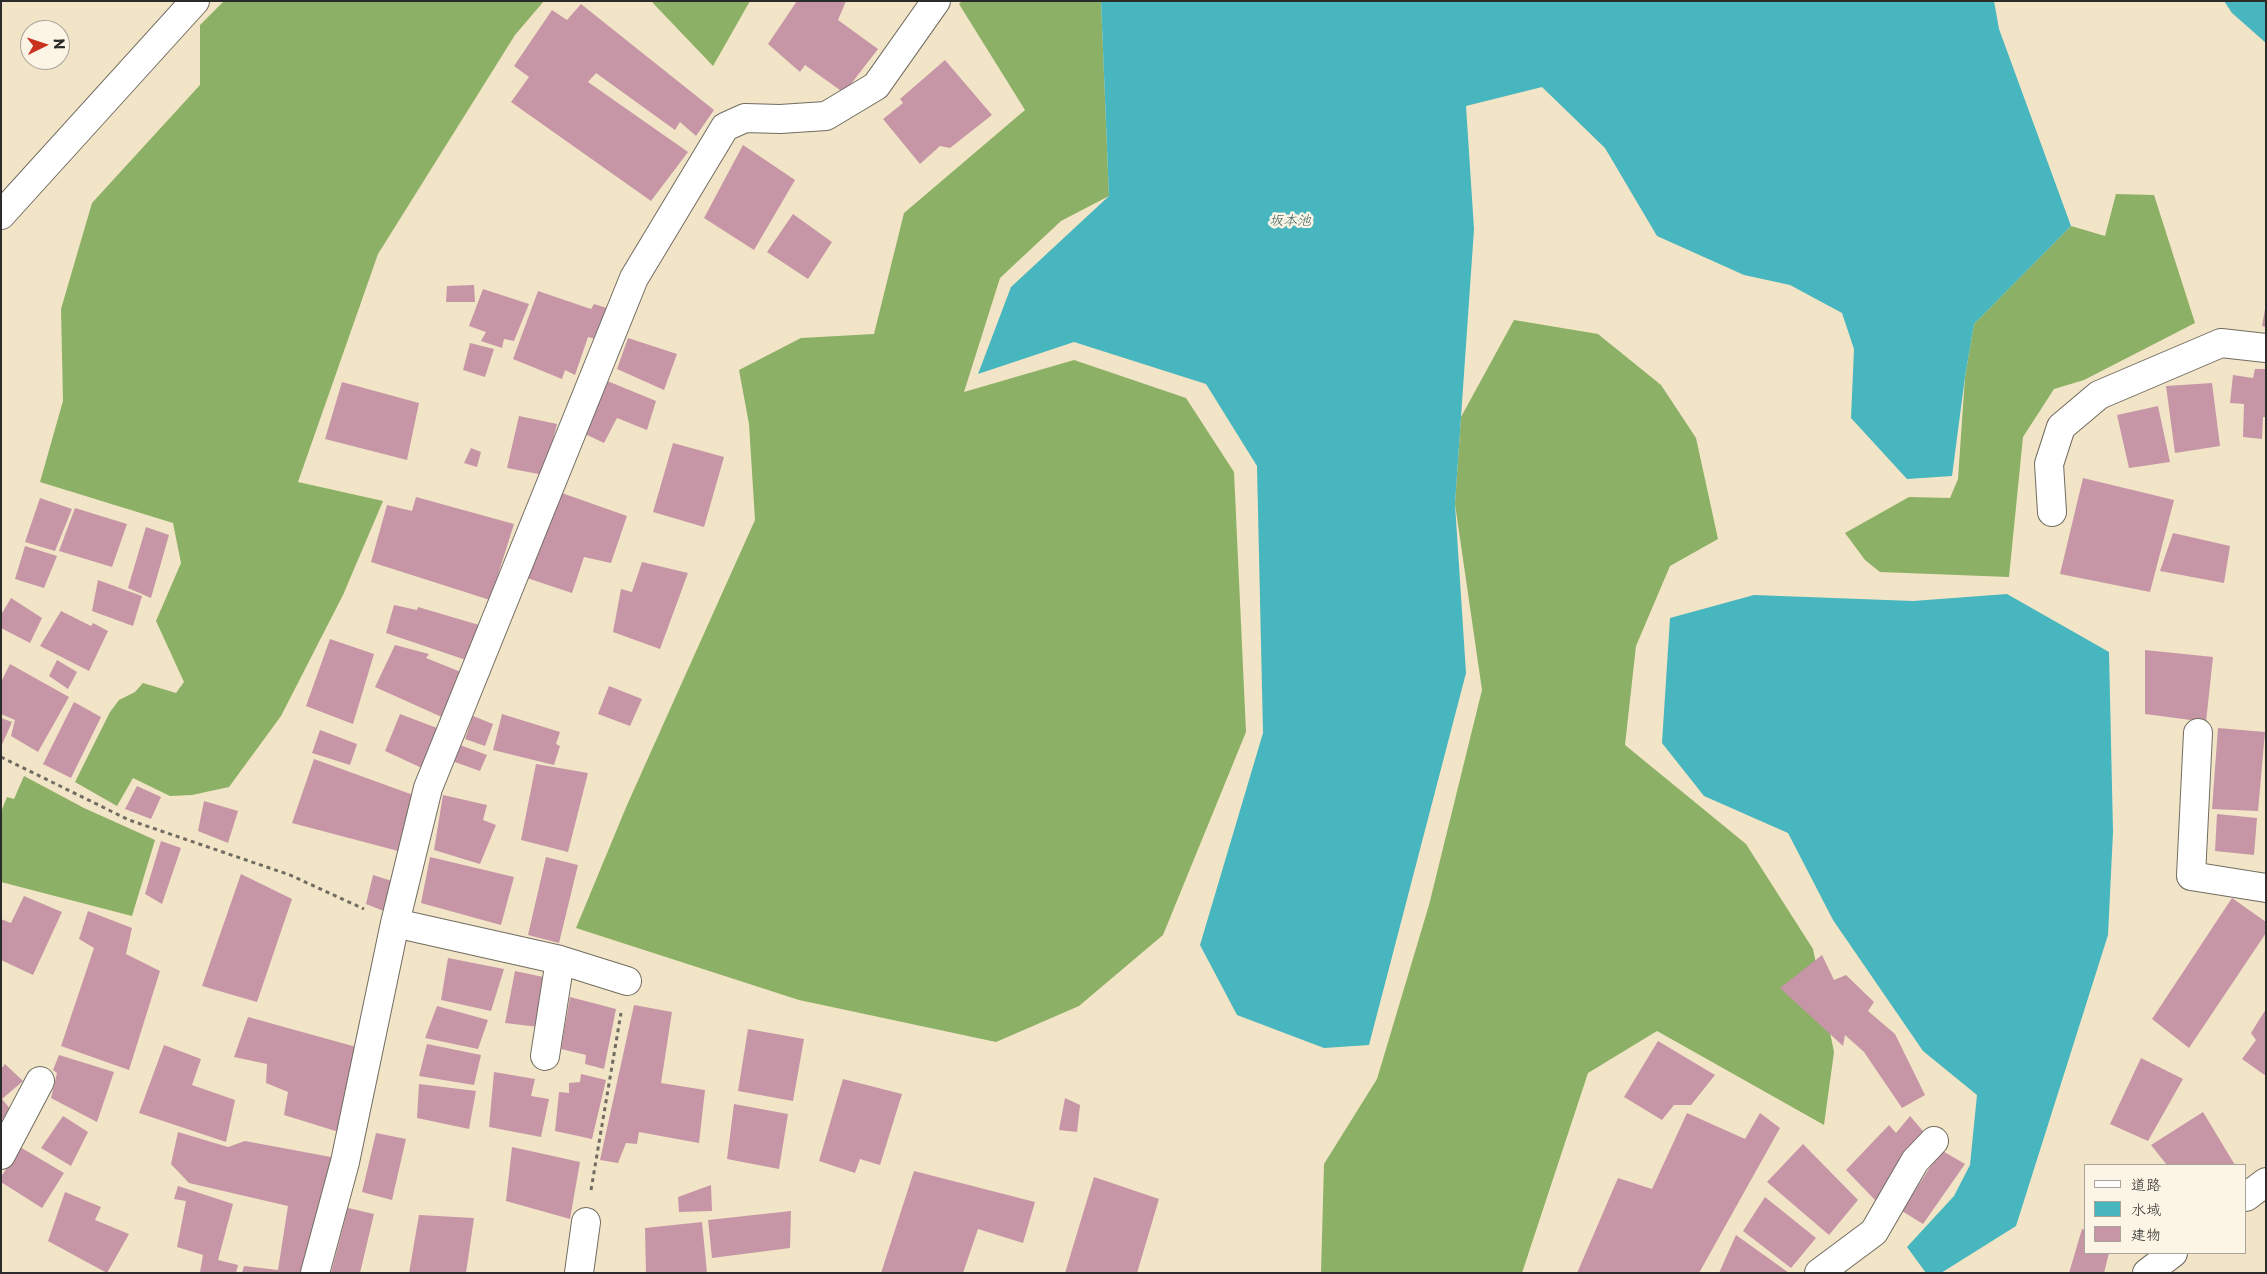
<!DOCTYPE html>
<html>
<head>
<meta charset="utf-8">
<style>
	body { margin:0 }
	#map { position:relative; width:2267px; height:1274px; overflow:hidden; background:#f2e4c6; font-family:"Playpen Sans","Klee One",sans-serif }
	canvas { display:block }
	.frame { position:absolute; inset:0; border:2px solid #2b2b2b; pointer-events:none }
	.legend { position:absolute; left:2084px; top:1164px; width:162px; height:90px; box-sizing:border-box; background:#fcf5e5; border:1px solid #a8a49b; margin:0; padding:6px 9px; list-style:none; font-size:15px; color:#2b2b2b }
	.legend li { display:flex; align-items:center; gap:10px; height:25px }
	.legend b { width:25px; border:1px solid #a8a49b }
	.north { position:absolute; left:20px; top:20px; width:50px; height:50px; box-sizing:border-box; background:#fcf5e5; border:1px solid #a8a49b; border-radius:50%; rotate:86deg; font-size:14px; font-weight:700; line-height:20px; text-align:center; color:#2b2b2b }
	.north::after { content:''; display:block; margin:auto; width:18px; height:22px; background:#c8321e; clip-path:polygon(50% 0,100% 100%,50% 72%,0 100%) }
</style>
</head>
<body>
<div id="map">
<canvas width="2267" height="1274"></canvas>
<div class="frame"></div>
<ul class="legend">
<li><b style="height:6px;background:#fff"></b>道路</li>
<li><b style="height:14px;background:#47b6be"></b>水域</li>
<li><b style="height:14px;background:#c696a7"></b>建物</li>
</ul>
<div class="north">N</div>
</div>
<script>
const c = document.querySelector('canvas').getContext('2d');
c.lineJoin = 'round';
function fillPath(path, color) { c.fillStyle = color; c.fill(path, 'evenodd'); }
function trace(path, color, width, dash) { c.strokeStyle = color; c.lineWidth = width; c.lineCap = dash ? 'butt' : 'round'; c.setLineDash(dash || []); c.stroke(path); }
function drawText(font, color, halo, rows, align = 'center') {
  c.font = font + ' "Playpen Sans","Klee One",sans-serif'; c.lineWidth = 5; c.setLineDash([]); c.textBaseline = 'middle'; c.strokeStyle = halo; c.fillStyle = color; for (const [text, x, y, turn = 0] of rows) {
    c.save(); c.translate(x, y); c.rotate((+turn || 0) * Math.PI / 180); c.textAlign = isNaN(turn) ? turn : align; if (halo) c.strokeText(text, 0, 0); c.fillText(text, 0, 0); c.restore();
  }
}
fillPath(new Path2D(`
	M224,1H544L515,35L378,254L298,482L383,501L343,595L281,716L229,787L192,795L170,796L133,778L117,806L75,782L110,712L119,700L135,692L143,683L176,693L184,682L156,621L181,563L173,523L40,482L63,401L61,309L92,203L200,85V25Z
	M651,1H750L713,66Z
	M962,1H1101L1109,196L1061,221L1000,278L964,392L1074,360L1186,398L1234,472L1246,732L1163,935L1079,1006L996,1042L799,1000L576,928L627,805L755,520L749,424L739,370L801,338L874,334L904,213L1025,110L959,4Z
	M2116,194L2154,195L2195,323L2084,380L2054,389L2023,437L2009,577L1880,572L1865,560L1845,533L1909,497L1950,498L1958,479L1965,377L1974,324L2071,226L2105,236Z
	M1514,320L1598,334L1661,385L1696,438L1718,539L1670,566L1636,646L1625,745L1746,844L1813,949L1834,1052L1824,1125L1657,1031L1588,1073L1522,1273H1321L1324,1164L1377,1079L1429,905L1482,690L1455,504L1461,417Z
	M24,776L84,808L155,840L132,916L1,882V812L7,797L14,799Z`), '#8cb065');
fillPath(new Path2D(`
	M1101,1H1994L1999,29L2071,226L1974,324L1965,377L1952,476L1907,479L1851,418L1854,349L1842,313L1790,285L1744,275L1657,236L1605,148L1542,87L1466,106L1474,229L1455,504L1466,673L1369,1045L1324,1048L1237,1015L1200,945L1263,733L1257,466L1206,384L1074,342L978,374L1011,287L1109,196Z
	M2224,1H2266V43L2232,13Z
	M2007,594L2109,652L2113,832L2108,935L2016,1226L1941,1273H1926L1907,1247L1954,1196L1970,1165L1977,1095L1923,1051L1833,920L1788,833L1704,796L1662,743L1670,618L1754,595L1913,601Z`), '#47b6be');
fillPath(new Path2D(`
	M797,1H846L838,20L878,49L844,93L805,65L800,72L768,44Z
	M581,4L714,110L696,136L680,122L675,130L596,73L588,82L688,152L651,201L511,102L529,77L514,66L552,10L567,20Z
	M945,60L992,115L950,148L940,146L920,164L883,119L903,103L900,99Z
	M743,145L795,180L754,250L704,218Z
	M793,214L832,242L808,279L767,252Z
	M474,285L475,302H446L447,286Z
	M483,289L529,304L514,341L504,339L502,348L481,341L486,332L469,326Z
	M538,291L591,309L594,304L610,309L600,340L588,337L575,375L565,370L562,379L513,359Z
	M2265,309H2266V327L2262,326Z
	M628,338L677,354L664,390L617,369Z
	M470,343L494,349L485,377L463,370Z
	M2255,369H2266V417H2263L2262,439L2243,437L2244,404L2230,403L2233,375L2253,378Z
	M605,380L656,401L647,430L617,418L604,443L583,433Z
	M342,382L419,403L407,460L325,439Z
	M2212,383L2220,446L2175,453L2166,386Z
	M2158,406L2170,462L2129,468L2117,415Z
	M519,416L557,424L544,475L507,468Z
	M673,443L724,457L704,527L653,512Z
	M471,448L481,452L477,467L464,463Z
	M2083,478L2174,500L2150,592L2060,574Z
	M559,492L627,516L611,563L584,557L572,593L527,578Z
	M416,497L514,524L490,600L371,562L387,505L412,511Z
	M40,498L72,509L55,551L25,542Z
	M75,508L127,524L112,567L59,551Z
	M146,527L169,535L151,598L128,588Z
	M2173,533L2230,546L2224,583L2160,571Z
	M25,546L57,556L44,588L15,579Z
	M642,562L688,573L660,649L613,632L621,589L632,592Z
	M98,580L142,596L133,626L92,611Z
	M11,598L42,618L30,643L1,628V615Z
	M394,605L417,610L418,607L479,625L469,661L386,633Z
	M61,611L91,626L93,623L108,631L89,671L40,646Z
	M330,639L374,654L353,724L306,706Z
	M395,645L429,654L426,658L461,672L444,718L375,687Z
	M2145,650L2213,657L2206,722L2145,714Z
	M57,660L77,672L68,689L49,676Z
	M10,664L69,697L38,752L11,736L15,720L1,714V682Z
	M609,686L642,699L630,726L598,714Z
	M74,702L101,717L71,778L43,764Z
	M400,714L437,728L424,769L385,751Z
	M502,714L560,732L556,744L560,746L554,765L493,750Z
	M473,716L493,724L485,746L465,739Z
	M1,718L12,722L1,747Z
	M2218,728L2265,732L2258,811L2212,809Z
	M320,730L357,744L350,765L312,753Z
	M460,745L487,755L480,771L452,761Z
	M314,759L416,796L402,852L292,823Z
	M536,764L588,773L568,852L521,840Z
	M137,786L161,797L151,819L125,809Z
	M443,795L487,805L483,820L496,825L480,864L434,850Z
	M204,801L238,811L228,843L198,831Z
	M2217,814L2257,818L2254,855L2215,851Z
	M161,841L181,848L162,904L145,894Z
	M430,857L514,877L501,925L421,903Z
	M546,857L578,865L559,943L528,935Z
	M241,874L292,899L257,1002L202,986Z
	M373,875L395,882L389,913L366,904Z
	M24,896L62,912L33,975L1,960V919L11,923Z
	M2232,898L2266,922V933L2189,1048L2152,1019Z
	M88,911L132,928L126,954L160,971L129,1070L61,1046L94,948L79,939Z
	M1822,955L1834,980L1846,975L1874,1002L1868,1011L1895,1034L1925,1095L1902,1108L1864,1052L1845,1035L1843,1046L1780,988Z
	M448,958L504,969L491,1011L441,1000Z
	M515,971L548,978L539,1027L505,1023Z
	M570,997L616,1009L604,1069L585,1064L586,1055L561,1049Z
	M634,1005L672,1012L661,1083L705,1090L699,1143L639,1132L637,1144L626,1143L618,1163L600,1160Z
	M437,1006L488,1020L478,1049L425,1038Z
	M2266,1009V1076L2242,1059L2256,1040L2251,1033Z
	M248,1017L360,1048L339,1132L284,1115L288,1092L266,1083L267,1064L234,1057Z
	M748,1029L804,1039L793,1101L738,1091Z
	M1658,1041L1715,1075L1691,1105H1674L1662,1120L1624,1097Z
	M427,1044L481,1055L474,1085L419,1076Z
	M164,1045L201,1059L192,1085L235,1100L226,1142L139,1113Z
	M59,1055L114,1072L97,1122L51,1098L57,1073L53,1070Z
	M2141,1058L2183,1079L2148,1141L2110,1124Z
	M5,1064L23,1081L2,1099L11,1110L1,1121V1069Z
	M494,1072L535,1079L531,1096L549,1099L541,1137L489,1127Z
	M581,1074L606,1080L592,1139L555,1131L559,1092L569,1093V1083L580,1082Z
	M843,1079L902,1094L880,1165L860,1159L855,1173L819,1161Z
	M419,1084L476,1091L469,1129L417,1118Z
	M1065,1098L1080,1105L1077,1132L1059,1130Z
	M734,1104L788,1114L779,1169L727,1159Z
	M2203,1112L2235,1165H2167L2151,1145Z
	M1687,1113L1745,1139L1760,1113L1780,1128L1699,1273H1577L1618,1178L1652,1189Z
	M63,1116L88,1132L71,1166L41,1148Z
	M1910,1116L1928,1137L1877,1202L1846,1170L1889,1125L1896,1133Z
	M178,1132L228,1147L245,1141L331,1157L305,1273H242L244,1266L278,1270L288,1206L189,1183L171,1164Z
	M376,1133L406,1139L392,1200L362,1192Z
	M1803,1144L1858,1200L1829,1235L1767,1182Z
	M20,1147L64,1173L42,1208L1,1182V1177Z
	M512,1147L580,1162L570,1219L506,1201Z
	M1941,1150L1965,1164L1923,1224L1902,1211Z
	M914,1171L1035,1202L1023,1243L978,1229L963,1273H881Z
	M1094,1177L1159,1199L1137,1273H1065Z
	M711,1185L712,1211L679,1212L678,1197Z
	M178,1186L233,1204L218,1260L238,1265L236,1273L200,1272L203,1255L177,1247L186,1201L174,1199Z
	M65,1192L101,1207L95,1220L129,1234L107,1273L48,1241Z
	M1765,1197L1816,1238L1791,1268L1743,1231Z
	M348,1208L374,1214L360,1273H331Z
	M791,1211L790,1248L712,1258L708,1220Z
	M419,1215L474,1218L466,1273H409Z
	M702,1222L707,1273H646L645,1228Z
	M2082,1229L2086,1230V1253H2109L2104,1273H2069Z
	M1736,1235L1789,1273H1719Z`), '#c696a7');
const minor = new Path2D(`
	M1,215L195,1
	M2052,512L2049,464L2061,427L2099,395L2221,343L2266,348
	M2198,733L2191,876L2266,888
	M395,923L560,960L627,981
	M545,1056L560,960
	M1,1155L40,1081
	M2246,1197L2266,1182
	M315,1273L345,1162L395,923L428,788L634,278L725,127L745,118L780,119L826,116L876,86L936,1
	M579,1273L586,1222
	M1819,1273L1874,1232L1915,1161L1934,1141
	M2147,1273L2173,1253`);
trace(minor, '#716c61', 30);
trace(new Path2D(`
	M1,757L129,820L290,875L364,909
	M591,1190L621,1013`), '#716c61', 3, [4, 4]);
trace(minor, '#fff', 28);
drawText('italic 14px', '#355c5e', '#fcf5e5', [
	["坂本池",1290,221]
]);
</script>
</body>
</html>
